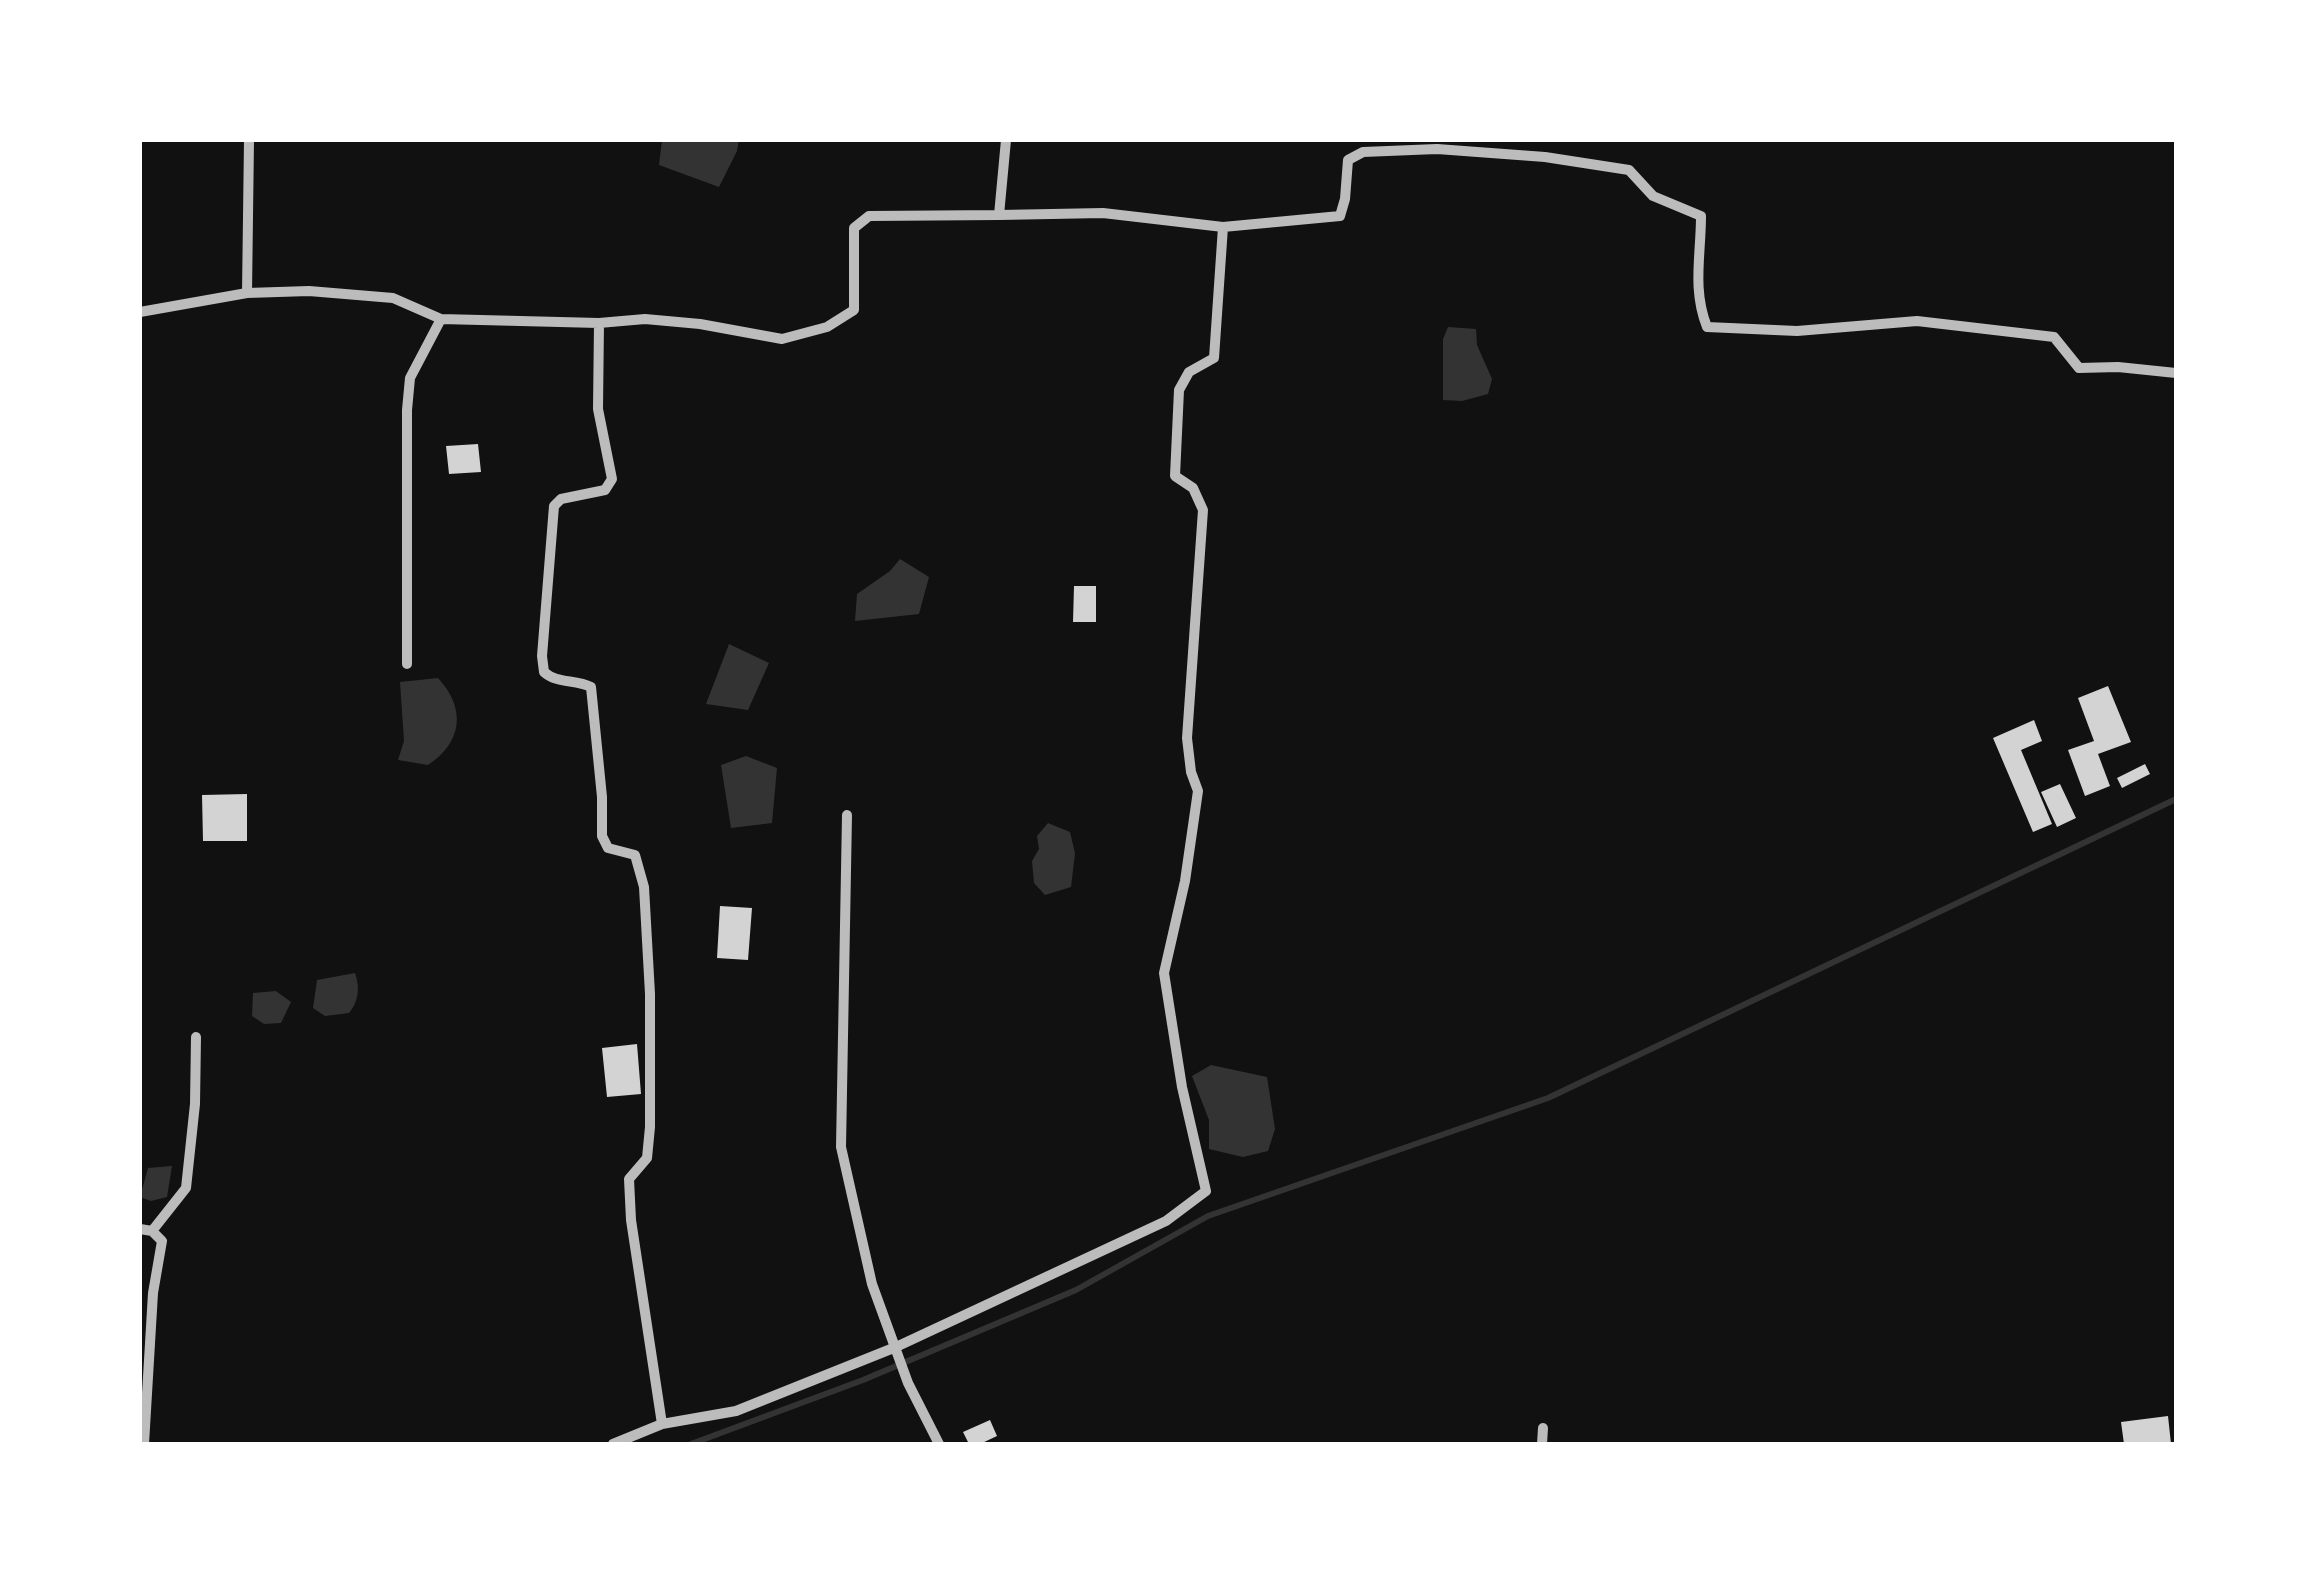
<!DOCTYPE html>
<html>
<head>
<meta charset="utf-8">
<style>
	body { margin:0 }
	#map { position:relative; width:2316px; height:1584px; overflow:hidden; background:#111; font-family:"Fira Sans Condensed",sans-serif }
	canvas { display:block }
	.frame { position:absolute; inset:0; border:142px solid #fff; pointer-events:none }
</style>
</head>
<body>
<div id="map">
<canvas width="2316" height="1584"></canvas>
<div class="frame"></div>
</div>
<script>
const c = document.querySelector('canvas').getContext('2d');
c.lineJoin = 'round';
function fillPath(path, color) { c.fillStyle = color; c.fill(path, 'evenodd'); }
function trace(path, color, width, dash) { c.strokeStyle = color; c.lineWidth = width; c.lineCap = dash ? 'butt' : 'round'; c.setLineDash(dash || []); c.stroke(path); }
fillPath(new Path2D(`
	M662,140H739L737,151L719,187L659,165Z
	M1448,327L1476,329L1477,345L1492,379L1488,394L1462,401L1443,400V339Z
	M900,559L929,577L919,614L855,621L857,594L890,571Z
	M729,644L769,663L748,710L706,704Z
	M438,678C466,708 463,742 428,765L398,760L404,741L400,682Z
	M746,756L777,768L772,823L731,828L721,765Z
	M1048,823L1070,832L1075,853L1071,887L1045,895L1034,883L1032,861L1039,849L1037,836Z
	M355,973C360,987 359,1001 349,1013L325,1016L313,1008L317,980Z
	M276,991L291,1002L281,1023L264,1024L252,1016L253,993Z
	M1211,1065L1267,1077L1275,1129L1268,1151L1243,1157L1209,1149V1120L1192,1076Z
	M172,1166L167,1197L151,1201L140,1197L148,1168Z`), '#333');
trace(new Path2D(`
	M691,1444L863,1380L1076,1290L1208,1216L1548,1098L2176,799`), '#333', 6);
fillPath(new Path2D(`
	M478,444L481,472L449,474L446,446Z
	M1074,586H1096V622H1073Z
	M2108,686L2131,742L2098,754L2110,786L2085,796L2068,750L2094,741L2078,698Z
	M2034,720L2042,741L2021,750L2052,824L2033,832L1993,738Z
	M2145,764L2150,774L2122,788L2117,778Z
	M2060,784L2076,818L2057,827L2041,792Z
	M247,794V841H203L202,795Z
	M720,906L752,908L748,960L717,958Z
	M637,1044L641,1094L607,1097L602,1048Z
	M2168,1416L2171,1444H2124L2121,1422Z
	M990,1420L997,1436L980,1444H969L963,1432Z`), '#d3d3d3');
trace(new Path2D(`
	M1006,140L999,215L1103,213L1223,227L1340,216L1345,199L1348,160L1363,152L1437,149L1545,157L1629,170L1653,196L1701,216C1701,255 1692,289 1707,327L1797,331L1917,321L2054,337L2079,368L2118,367L2176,373
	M247,293L249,140
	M140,312L247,293L309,291L393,298L441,319L599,323L645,319L700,324L782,339L827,327L854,310V228L869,216L999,215
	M599,323L598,409L612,479L605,490L561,499L554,506L542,656L544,672C557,684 575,679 591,687L602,797V836L608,848L635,855L644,887L650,994V1127L647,1158L629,1179L631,1220L662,1424
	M407,664V410L410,378L441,319
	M847,815L841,1147L872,1284L908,1383L939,1444
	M140,1229L152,1231L162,1241L153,1293L144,1444
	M152,1231L186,1188L195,1104L196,1037
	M613,1444L662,1424L736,1411L896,1347L1166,1221L1206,1191L1182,1087L1164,973L1185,881L1198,791L1191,772L1187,738L1203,510L1193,488L1175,476L1179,390L1189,372L1214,358L1223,227
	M1542,1444L1543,1428`), '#bcbcbc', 10);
</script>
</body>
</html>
